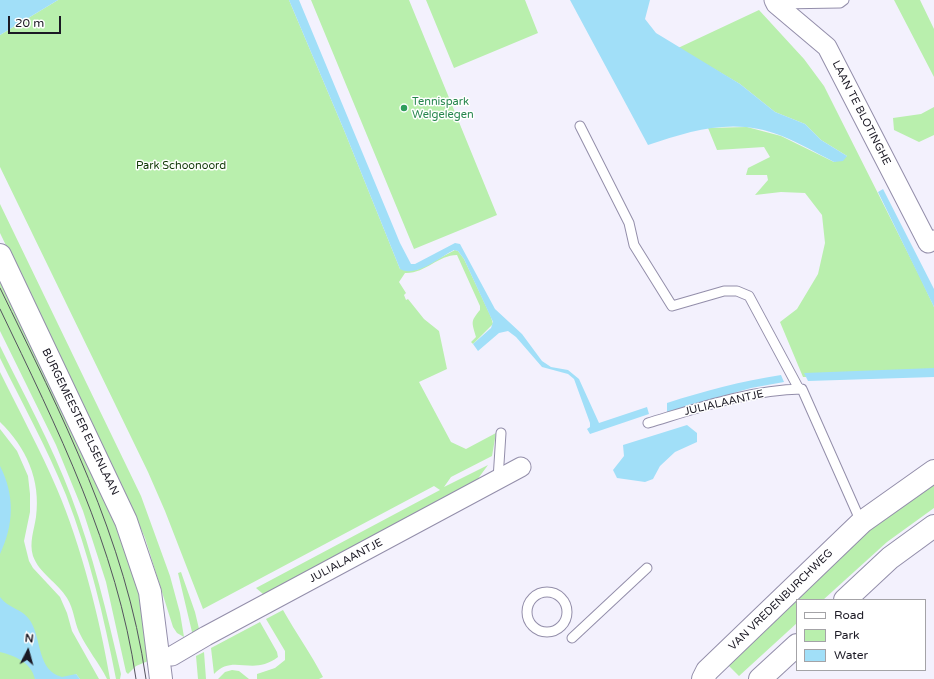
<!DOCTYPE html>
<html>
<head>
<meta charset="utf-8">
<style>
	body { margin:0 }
	#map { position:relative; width:934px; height:679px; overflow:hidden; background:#f3f1fd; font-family:"Varela Round",sans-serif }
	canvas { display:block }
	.legend { position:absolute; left:796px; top:599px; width:130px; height:72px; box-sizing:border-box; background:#fff; border:1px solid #a4a3a7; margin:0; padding:5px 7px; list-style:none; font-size:12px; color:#1b1924 }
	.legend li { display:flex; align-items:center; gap:8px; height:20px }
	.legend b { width:20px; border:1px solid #a4a3a7 }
	.north { position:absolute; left:8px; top:631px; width:40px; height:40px; -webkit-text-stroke:3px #fff; paint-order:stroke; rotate:6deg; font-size:11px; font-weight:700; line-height:16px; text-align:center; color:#1b1924 }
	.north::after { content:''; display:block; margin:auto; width:14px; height:18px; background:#1b1924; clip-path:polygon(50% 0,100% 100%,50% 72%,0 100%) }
	.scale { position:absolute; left:8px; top:16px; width:53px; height:18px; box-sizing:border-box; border:2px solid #1b1924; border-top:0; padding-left:5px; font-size:12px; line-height:14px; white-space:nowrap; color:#1b1924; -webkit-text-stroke:3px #fff; paint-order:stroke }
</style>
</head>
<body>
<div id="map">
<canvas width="934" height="679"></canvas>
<ul class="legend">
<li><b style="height:5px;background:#fff"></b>Road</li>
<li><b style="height:11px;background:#b9efad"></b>Park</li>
<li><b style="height:11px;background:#a1dff8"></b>Water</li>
</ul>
<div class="north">N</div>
<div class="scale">20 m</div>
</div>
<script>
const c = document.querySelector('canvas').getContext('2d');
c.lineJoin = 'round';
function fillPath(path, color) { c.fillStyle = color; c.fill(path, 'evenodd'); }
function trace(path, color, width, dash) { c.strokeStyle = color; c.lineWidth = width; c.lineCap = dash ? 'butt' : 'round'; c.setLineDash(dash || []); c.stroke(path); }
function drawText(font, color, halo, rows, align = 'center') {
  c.font = font + ' "Varela Round",sans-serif'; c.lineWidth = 3; c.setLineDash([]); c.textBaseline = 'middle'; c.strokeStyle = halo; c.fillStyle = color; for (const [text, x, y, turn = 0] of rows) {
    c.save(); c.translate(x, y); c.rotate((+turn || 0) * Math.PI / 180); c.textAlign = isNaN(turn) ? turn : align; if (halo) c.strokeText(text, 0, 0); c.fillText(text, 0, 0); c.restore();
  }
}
fillPath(new Path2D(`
	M58,0H289L344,130L400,269L414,270L419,269L455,250L458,251L464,259L491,317L493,324L473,344L471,342L476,337C472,322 470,322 480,310V306L457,255C438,255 425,274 405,273L399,282L406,293L404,295L406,300L408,299L424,319L439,331L447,369L419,382L451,442L466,449L496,433L492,456L451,477L444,487L488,465L477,480L268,595L263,594L256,588L440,490L434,486L203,609L165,511L148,472L0,167V35Z
	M311,0H409L497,215L414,249Z
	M426,0H525L538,33L454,68Z
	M894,0H920L934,29V77Z
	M759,10L804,59L824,86L920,277L934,307V376L803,377L780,322L797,309L818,274L825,243L822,215L805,193L781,192L755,195L768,180L767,175H746L748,168L770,157L764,147L717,150L708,128L747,127L781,136L834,162L847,156L821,140L805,124L775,112L740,84L678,48Z
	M934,107V135L919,142L894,130L893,118L921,114Z
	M0,204L141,496L170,576L180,613L184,637L177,633L173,627L145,538L125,492L0,233Z
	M0,277L110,508L138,588L153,659L136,666L128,674L126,672L106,582L83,511L56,445L0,331Z
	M0,346C24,395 52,445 71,496C93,554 107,614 121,674L120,679H116C104,617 89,554 66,495C47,448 22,403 0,358Z
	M0,372C19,411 40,449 57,489C81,545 100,620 110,679H107C99,663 87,649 79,632C74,621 74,609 67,598C58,583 39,573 33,556C29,542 34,531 36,517C41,480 26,447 0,422Z
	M0,429L17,451L28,476L30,494V512L24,541L29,561L33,568L60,597L67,613L72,631L99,679H80L76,674L67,679H0Z
	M934,479V508L887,542L823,600H797V623L739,676L725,662L852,541Z
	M181,572L195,612L200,633L192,632L178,573Z
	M283,610C296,633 311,654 323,677L319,679H257V674L275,668L285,660V651L266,619Z
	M260,622L277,652L278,657C252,677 233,653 214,674L211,648Z
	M204,652L206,679H198L196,656Z
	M232,670L239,671L249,679H218L225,672Z`), '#b9efad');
fillPath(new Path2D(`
	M0,0H58L0,35Z
	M289,0H299L400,243L411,264H415L455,243L460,244L495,309L522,334L542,361L551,367L568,370L579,379L599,423L647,407L649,414L590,434L587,429L590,427V423L574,379L568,374L542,367L516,337L508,331L499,333L478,351L473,344L491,328L493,322L464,259L458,251L454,250C440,257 416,278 400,269L344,130Z
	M570,0H650L645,19L656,33L740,84L775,112L805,124L821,140L847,156L843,161L834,162C817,153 799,143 782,136C735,117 693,130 648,145Z
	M883,189L934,289V307L878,192Z
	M934,368V377L808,381L804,373Z
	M781,375L784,382L751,388L667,412V403C704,391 742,381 781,375Z
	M687,425L697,433V442L675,452L660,466L653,479L645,482L617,478L613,470L624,456L623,445Z
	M0,466C15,495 14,525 0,554Z
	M0,597C9,609 24,609 31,622C42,641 37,670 62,677L76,674L80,679H35C31,662 15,656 0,652Z`), '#a1dff8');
const lane = new Path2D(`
	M779,4L840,3L844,0
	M580,126L629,223L634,245L672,306L724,291H737L749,296L799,389
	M648,423C698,408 749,390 802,389L861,522
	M498,479L501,433
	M527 612a20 20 0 1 1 40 0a20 20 0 1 1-40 0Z
	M572,638L647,568`);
const street = new Path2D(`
	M774,0L776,4L827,47L928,243L934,240
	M172,656L206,636L521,467`);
const secondary = new Path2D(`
	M0,255L126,521L150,592L161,679
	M845,600L890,558L934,526
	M703,679L707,671L862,522L934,471
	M760,679L797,645`);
trace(lane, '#938eaa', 11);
trace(street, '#938eaa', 21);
trace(secondary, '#938eaa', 24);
trace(lane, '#fff', 9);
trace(street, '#fff', 19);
trace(secondary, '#fff', 22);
trace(new Path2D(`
	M0,288C61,414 126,539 146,679
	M0,309C57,428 117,547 136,679`), '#55535f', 1);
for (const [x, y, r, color] of [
	[404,108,4,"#2e9e5b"]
]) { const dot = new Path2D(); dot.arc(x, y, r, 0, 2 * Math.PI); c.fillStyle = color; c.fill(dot); trace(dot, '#fff', 1.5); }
drawText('11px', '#27864d', '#fff', [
	["Tennispark",412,102],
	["Welgelegen",412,115]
], 'left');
drawText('11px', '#1b1924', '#fff', [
	["LAAN TE BLOTINGHE",861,113,63],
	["JULIALAANTJE",724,403,-13],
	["BURGEMEESTER ELSENLAAN",80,422,64],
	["JULIALAANTJE",346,561,-28],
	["VAN VREDENBURCHWEG",781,600,-44]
]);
drawText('11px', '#0d3502', '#fff', [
	["Park Schoonoord",181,166]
]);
</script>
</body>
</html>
